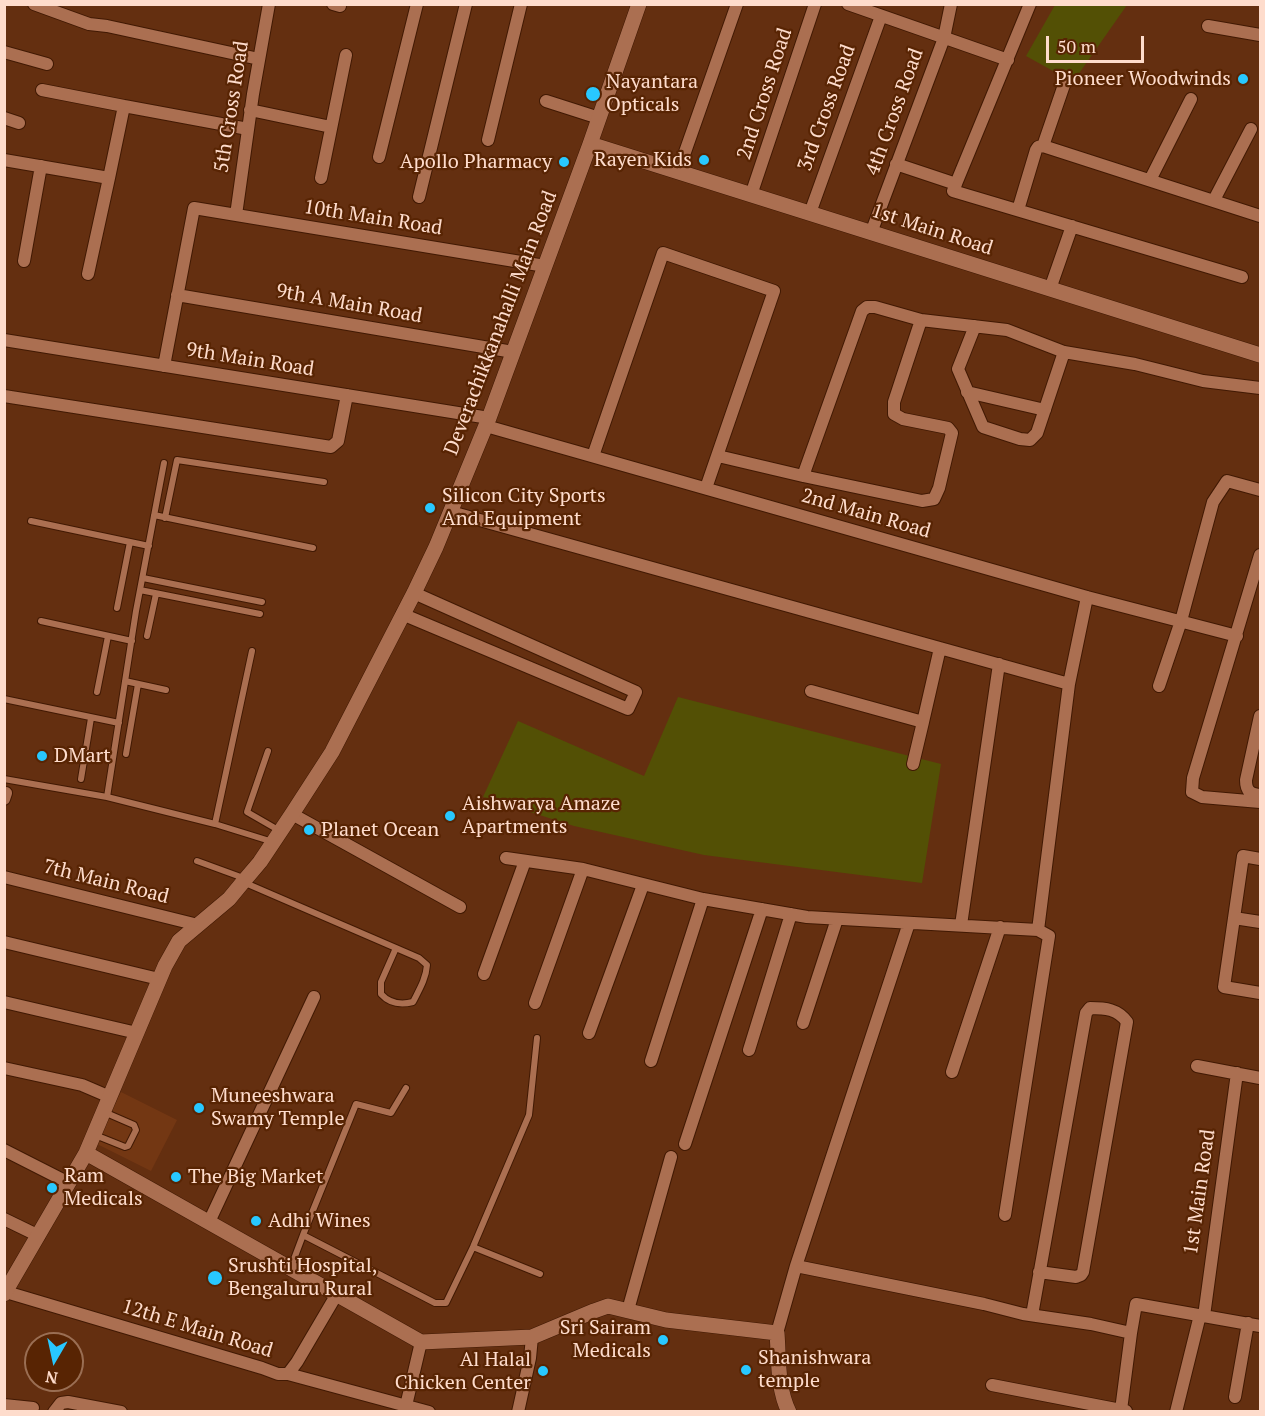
<!DOCTYPE html>
<html>
<head>
<meta charset="utf-8">
<style>
	body { margin:0 }
	#map { position:relative; width:1265px; height:1416px; overflow:hidden; background:#642f10; font-family:"PT Serif",serif }
	canvas { display:block }
	.frame { position:absolute; inset:0; border:6px solid #fedccc; pointer-events:none }
	.north { position:absolute; left:24px; top:1332px; width:60px; height:60px; box-sizing:border-box; background:#582403; border:2px solid #9a6e53; border-radius:50%; rotate:189deg; font-size:16px; font-weight:700; line-height:24px; text-align:center; color:#fedccc }
	.north::after { content:''; display:block; margin:auto; width:21px; height:27px; background:#28c8ff; clip-path:polygon(50% 0,100% 100%,50% 72%,0 100%) }
	.scale { position:absolute; left:1046px; top:36px; width:98px; height:27px; box-sizing:border-box; border:3px solid #fedccc; border-top:0; padding-left:8px; font-size:18px; line-height:21px; white-space:nowrap; color:#fedccc; -webkit-text-stroke:4px #582403; paint-order:stroke }
</style>
</head>
<body>
<div id="map">
<canvas width="1265" height="1416"></canvas>
<div class="frame"></div>
<div class="north">N</div>
<div class="scale">50 m</div>
</div>
<script>
const c = document.querySelector('canvas').getContext('2d');
c.lineJoin = 'round';
function fillPath(path, color) { c.fillStyle = color; c.fill(path, 'evenodd'); }
function trace(path, color, width, dash) { c.strokeStyle = color; c.lineWidth = width; c.lineCap = dash ? 'butt' : 'round'; c.setLineDash(dash || []); c.stroke(path); }
function drawText(font, color, halo, rows, align = 'center') {
  c.font = font + ' "PT Serif",serif'; c.lineWidth = 4.5; c.setLineDash([]); c.textBaseline = 'middle'; c.strokeStyle = halo; c.fillStyle = color; for (const [text, x, y, turn = 0] of rows) {
    c.save(); c.translate(x, y); c.rotate((+turn || 0) * Math.PI / 180); c.textAlign = isNaN(turn) ? turn : align; if (halo) c.strokeText(text, 0, 0); c.fillText(text, 0, 0); c.restore();
  }
}
fillPath(new Path2D(`
	M121,1092L177,1120L151,1171L95,1143Z`), '#733713');
fillPath(new Path2D(`
	M1055,5H1127L1073,82L1026,56Z
	M678,697L941,764L922,883L704,855L574,826L483,797L518,721L644,776Z`), '#535005');
const service = new Path2D(`
	M164,463L136,611L107,797L215,824L273,842
	M154,515L313,548
	M165,518L177,460L324,482
	M31,521L149,546
	M143,578L262,602
	M140,590L260,614
	M117,608L130,542
	M41,621L132,641
	M147,636L156,594
	M125,681L166,690
	M97,692L108,636
	M4,699L119,723
	M268,751L247,812L280,831
	M126,754L138,684
	M4,779L107,797
	M81,779L91,718
	M215,824L252,651
	M197,861L238,876L243,882L419,958L427,965C426,979 419,990 413,1002C401,1005 389,1003 381,994V982L396,948
	M95,1135L125,1147L128,1146L136,1130L134,1125L104,1112
	M303,1235L356,1104L391,1113L406,1088
	M473,1247L540,1274
	M291,1267L303,1235L435,1303H446L473,1247L529,1115L537,1038`);
const minor = new Path2D(`
	M34,4L89,24L107,26L259,59
	M333,4L340,6V4
	M848,4L1008,60
	M1030,4L953,191L1242,277
	M1208,26L1260,35
	M4,52L47,64
	M42,90L124,106
	M546,101L599,118
	M250,110L331,127
	M4,118L19,123
	M488,140L521,4
	M1043,146L1065,82
	M379,157L417,4
	M4,160L109,178L124,106L248,129
	M896,164L956,184
	M678,172L737,4
	M321,178L346,55
	M1150,180L1191,99
	M751,195L815,4
	M419,197L466,4
	M1214,200L1251,129
	M1018,210L1036,150L1038,147L1043,146L1260,216
	M810,213L881,16
	M236,215L253,94L269,4
	M871,233L944,38L951,4
	M24,261L41,166
	M88,274L109,178
	M1050,289L1072,226
	M177,295L513,352
	M921,320L894,402V414L903,419L948,428L952,433L939,488L934,499L922,501L803,476L862,311L867,307H875L921,320L1007,330L1064,352L1135,364L1203,381L1260,388
	M975,326L958,369L983,427L1020,439L1030,440L1037,433L1064,352
	M4,340L489,418
	M164,366L194,208L545,266
	M967,392L1045,410
	M4,396L331,447L338,441L347,395
	M486,426L1087,597L1237,636
	M593,456L663,253L774,291L706,488
	M718,456L803,476
	M451,512L1069,684
	M1260,555L1193,778L1192,792L1202,797L1260,802
	M402,614L628,709L636,692L414,593
	M1159,686L1181,621L1213,502L1227,481L1260,490
	M811,691L923,722L940,648
	M1260,716L1246,780C1246,791 1250,794 1260,795
	M913,764L923,722
	M4,799L6,793
	M292,814L460,907
	M506,858L583,869L703,899L807,917L1038,930L1049,936L1005,1215
	M1260,859L1243,856L1224,987L1260,993
	M4,877L198,925
	M1234,918L1260,922
	M961,925L999,664
	M1038,930L1069,684L1087,597
	M4,942L159,979
	M484,974L525,861
	M4,1002L137,1033
	M535,1003L583,869
	M803,1023L837,919
	M589,1033L643,885
	M749,1050L791,914
	M651,1061L703,899
	M1197,1066L1260,1078
	M4,1068L82,1085L110,1097
	M952,1072L1000,927
	M685,1144L762,909
	M4,1150L69,1183
	M4,1219L39,1236
	M209,1222L314,997
	M796,1266L984,1304L1023,1314L1091,1324L1131,1333L1136,1304L1260,1326
	M6,1292L262,1368L278,1374H288L297,1362L337,1294
	M628,1310L671,1157
	M1032,1315L1086,1013L1090,1008C1105,1008 1118,1009 1127,1022L1083,1272L1081,1275L1076,1277L1039,1272
	M1204,1316L1237,1073
	M777,1333L796,1266L909,923
	M288,1374L429,1412
	M992,1385L1121,1410
	M1235,1397L1248,1323
	M4,1405L33,1408
	M405,1410L421,1342
	M1126,1411L1121,1410L1131,1333
	M54,1412L61,1403L68,1402L121,1412
	M518,1412L530,1358L532,1337
	M1176,1412L1200,1315`);
const tertiary = new Path2D(`
	M590,144L1260,355
	M86,1153L421,1342L532,1337L594,1311L608,1306L666,1320L777,1333C779,1359 777,1388 789,1412
	M4,1294L86,1153L165,966L179,941L229,899L243,882L260,862L292,814L332,752L414,593L436,547L489,418L590,144L639,4`);
trace(service, '#411903', 8);
trace(minor, '#411903', 14);
trace(tertiary, '#411903', 16);
trace(service, '#ab6f51', 6);
trace(minor, '#ab6f51', 12);
trace(tertiary, '#ab6f51', 15);
for (const [x, y, r, color] of [
	[1243,79,6,"#28c8ff"],
	[593,94,8,"#28c8ff"],
	[704,160,6,"#28c8ff"],
	[564,162,6,"#28c8ff"],
	[430,508,6,"#28c8ff"],
	[42,756,6,"#28c8ff"],
	[450,816,6,"#28c8ff"],
	[309,830,6,"#28c8ff"],
	[199,1108,6,"#28c8ff"],
	[176,1177,6,"#28c8ff"],
	[52,1188,6,"#28c8ff"],
	[256,1221,6,"#28c8ff"],
	[215,1278,8,"#28c8ff"],
	[663,1340,6,"#28c8ff"],
	[746,1370,6,"#28c8ff"],
	[543,1371,6,"#28c8ff"]
]) { const dot = new Path2D(); dot.arc(x, y, r, 0, 2 * Math.PI); c.fillStyle = color; c.fill(dot); trace(dot, '#582403', 2); }
drawText('20px', '#fedccc', '#582403', [
	["Pioneer Woodwinds",1231,79,"right"],
	["Nayantara",606,82],
	["Opticals",606,105],
	["Rayen Kids",692,160,"right"],
	["Apollo Pharmacy",552,162,"right"],
	["Silicon City Sports",442,496],
	["And Equipment",442,519],
	["DMart",54,756],
	["Aishwarya Amaze",462,804],
	["Apartments",462,827],
	["Planet Ocean",321,830],
	["Muneeshwara",211,1096],
	["Swamy Temple",211,1119],
	["Ram",64,1176],
	["Medicals",64,1199],
	["The Big Market",188,1177],
	["Adhi Wines",268,1221],
	["Srushti Hospital,",228,1266],
	["Bengaluru Rural",228,1289],
	["Sri Sairam",651,1328,"right"],
	["Medicals",651,1351,"right"],
	["Shanishwara",758,1358],
	["temple",758,1381],
	["Al Halal",531,1360,"right"],
	["Chicken Center",531,1383,"right"]
], 'left');
drawText('20px', '#fedccc', '#582403', [
	["2nd Cross Road",765,94,-72],
	["5th Cross Road",232,107,-81],
	["3rd Cross Road",827,108,-70],
	["4th Cross Road",895,112,-70],
	["10th Main Road",373,218,9],
	["1st Main Road",932,230,18],
	["9th A Main Road",349,304,10],
	["Deverachikkanahalli Main Road",501,323,-69],
	["9th Main Road",250,360,9],
	["2nd Main Road",866,514,16],
	["7th Main Road",106,882,14],
	["1st Main Road",1200,1192,-82],
	["12th E Main Road",197,1329,17]
]);
</script>
</body>
</html>
